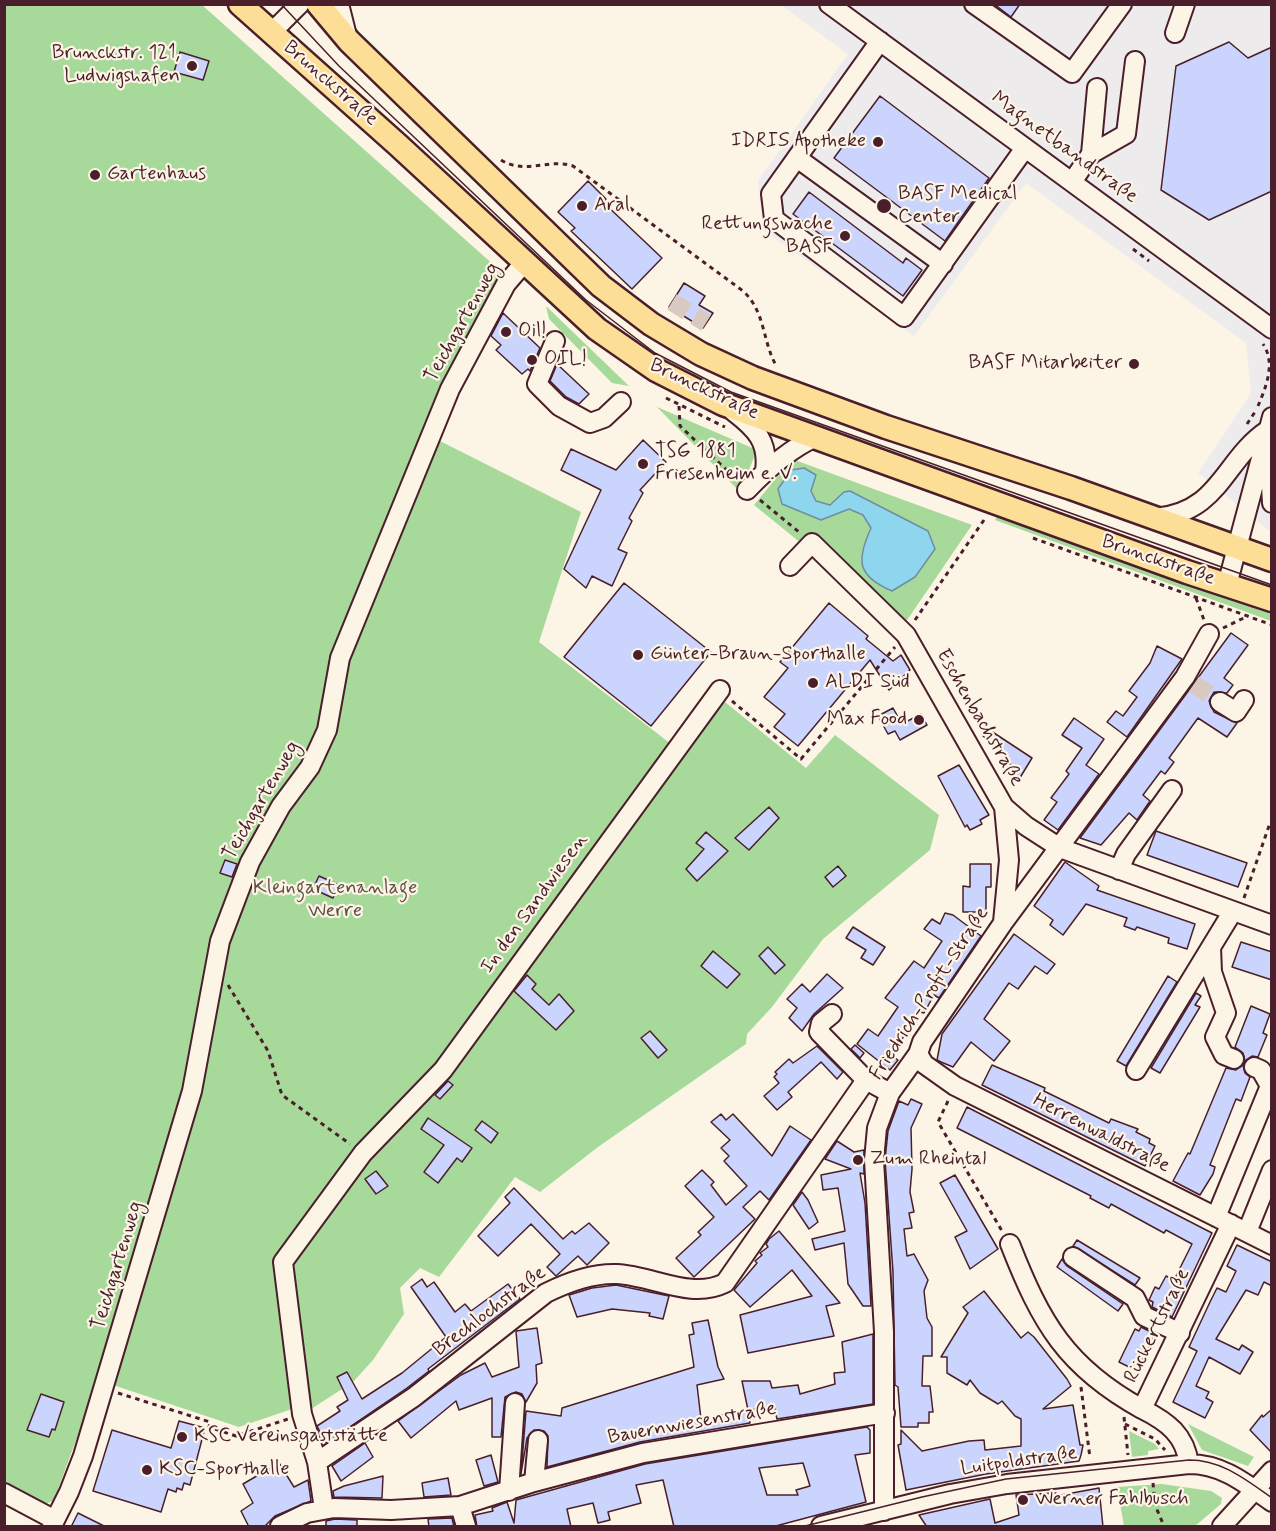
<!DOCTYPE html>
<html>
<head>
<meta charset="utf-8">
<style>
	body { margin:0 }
	#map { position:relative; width:1276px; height:1531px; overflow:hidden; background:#fcf5e5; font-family:Mynerve,sans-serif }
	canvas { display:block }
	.frame { position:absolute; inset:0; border:6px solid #4a1f2b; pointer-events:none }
</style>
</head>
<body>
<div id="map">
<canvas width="1276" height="1531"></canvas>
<div class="frame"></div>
</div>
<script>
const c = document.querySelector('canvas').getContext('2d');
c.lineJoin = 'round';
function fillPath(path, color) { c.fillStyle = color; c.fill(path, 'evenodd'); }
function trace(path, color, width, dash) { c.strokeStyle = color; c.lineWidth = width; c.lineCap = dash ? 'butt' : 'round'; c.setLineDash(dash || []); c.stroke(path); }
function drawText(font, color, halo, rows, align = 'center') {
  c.font = font + ' Mynerve,sans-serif'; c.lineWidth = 4.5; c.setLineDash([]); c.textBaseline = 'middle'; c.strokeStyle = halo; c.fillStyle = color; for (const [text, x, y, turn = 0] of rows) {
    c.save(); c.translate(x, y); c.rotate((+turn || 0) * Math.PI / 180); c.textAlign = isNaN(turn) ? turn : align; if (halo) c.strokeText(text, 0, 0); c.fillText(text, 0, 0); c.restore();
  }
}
fillPath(new Path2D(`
	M781,5H1271V532L1198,473L1251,393L1246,343L1026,183L914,336L763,230L758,181L848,54Z`), '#edebec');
fillPath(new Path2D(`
	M5,5H202L505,275L458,378L436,439L581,512L539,642L680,751L725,702L806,768L835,735L939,815L930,850L823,939L772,1007L747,1034L746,1044L598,1147L540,1192L515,1177L439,1277L420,1268L400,1288L404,1314L373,1360L353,1382L308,1411L295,1408L239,1427L98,1380L54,1500L44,1505L5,1483Z
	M546,306L629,386L612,383L549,319Z
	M657,407L757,450L740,492Z
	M792,459L972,525L903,626L754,505Z
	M1000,511L1271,610V621L995,520Z
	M1188,1424L1254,1457L1248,1466L1202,1450Z
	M1129,1431L1155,1444L1159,1449L1148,1451V1455L1132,1457Z
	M1162,1484L1211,1491L1222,1498L1221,1504L1195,1526H1124L1117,1487Z`), '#a7d99b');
const water = new Path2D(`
	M804,468L816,475L811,491L816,501L830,505L844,492L850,491L928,531L935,549L915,577L892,591C857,576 856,561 871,528L863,515L849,509L821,520L782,504L778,489L791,470Z`);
fillPath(water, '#8dd6ee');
trace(water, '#728da0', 1.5);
const building = new Path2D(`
	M994,4H1020L1011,17Z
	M1229,42L1248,58L1272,47V191L1209,220L1161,190L1176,66Z
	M180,52L209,61L203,80L174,72Z
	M880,96L989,178L945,241L834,158Z
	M588,181L606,199L603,202L662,258L632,289L571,231L575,228L558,212Z
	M809,192L903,263L906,258L922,270L903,296L793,214Z
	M684,283L705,296L699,305L713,313L703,328L669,307Z
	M503,313L540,348L530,371L528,369L522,374L496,350L501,345L491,336Z
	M557,364L589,394L579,404L566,397L550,381Z
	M643,440L666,462L640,490L643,493L629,518L632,521L618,549L627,553L612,586L592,576L586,588L564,569L601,490L561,470L571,449L616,470Z
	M624,583L711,652L651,726L564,657Z
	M829,603L868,636L866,639L893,661L901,655L910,670L889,690L870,660L798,746L774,727L785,714L764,697L788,668L780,662Z
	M1231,633L1248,645L1224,678L1233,685L1227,693L1214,692L1209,701L1214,712L1237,723L1227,737L1198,718L1169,758L1174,762L1165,774L1161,771L1143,795L1150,801L1137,820L1129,813L1101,845L1080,838Z
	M1157,646L1182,659L1127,737L1107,722L1116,711L1123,716L1137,697L1129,691L1150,663Z
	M893,708L902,724L921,714L927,725L900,740L895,731L888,734L878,716Z
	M1074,718L1104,739L1086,765L1099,774L1058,830L1044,820L1057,802L1051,798L1069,774L1066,771L1082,748L1062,735Z
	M988,729L1032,758L1018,781L1011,772L1012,767L1006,758L1007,756L983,736Z
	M959,765L989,815L980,820L982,824L970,830L967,825L965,827L938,776Z
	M769,807L779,818L749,850L735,838Z
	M1156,831L1247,863L1238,887L1147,855Z
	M706,832L728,851L697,881L686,869L704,849L696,843Z
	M225,860L237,864L232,877L220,873Z
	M1065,862L1099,886L1097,890L1195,924L1187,949L1168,943L1169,938L1137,927L1135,930L1124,926L1127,918L1086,904L1063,935L1050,925L1053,920L1034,906Z
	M970,864H991V887H986V912H963V886L970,887Z
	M838,866L846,876L833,887L825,877Z
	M319,876L339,885L333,898L313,889Z
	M945,913L953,915L981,936L939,998L934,995L924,1013L920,1012L908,1029L892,1056L898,1060L890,1070L857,1044L868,1029L878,1036L898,1007L885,998L914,961L924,968L942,941L924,929L932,919L940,924Z
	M853,927L885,947L873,965L861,958L866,950L846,938Z
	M1014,934L1055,964L1047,974L1035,966L1018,989L1009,983L984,1019L1010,1041L994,1061L971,1042L953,1067L941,1062L937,1060L942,1034Z
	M1241,942L1272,952V980L1232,967Z
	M768,947L785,965L775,974L759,956Z
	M713,951L740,974L727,988L701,966Z
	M827,974L843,988L814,1014L802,1031L789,1018L797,1008L787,999L802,984L810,992Z
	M527,975L536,984L532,989L549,1005L559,994L574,1011L556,1030L514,991Z
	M1168,976L1177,982L1126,1066L1117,1061Z
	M1196,993L1201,996L1195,1005L1200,1007L1160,1073L1151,1068Z
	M1251,1006L1270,1014L1263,1033L1267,1035L1258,1057L1252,1056L1245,1061L1243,1053L1235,1047Z
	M650,1031L667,1050L658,1058L641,1038Z
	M855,1045L864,1053L860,1058L851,1049Z
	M817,1046L843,1072L837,1079L821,1062L788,1092L792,1097L777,1110L764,1096L779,1083L774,1077L777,1074L775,1072L789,1059L793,1063Z
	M992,1065L1045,1088L1044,1091L1109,1123L1111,1119L1138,1129L1136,1132L1150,1139L1149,1143L1155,1146L1145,1166L982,1085Z
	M1243,1065L1245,1073L1250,1077L1241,1101L1236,1099L1210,1165L1215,1167L1213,1174L1200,1195L1173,1181L1188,1153L1190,1154L1226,1068L1236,1070Z
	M448,1081L453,1085L440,1099L435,1095Z
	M911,1099L922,1104L911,1128L912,1169L910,1192L914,1212L909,1213L912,1228L904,1229L907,1256L914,1254L928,1280L924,1291L927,1318L932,1327V1356H923L922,1386H930L933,1412H929V1423H918V1427H901L898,1387L895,1385L893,1272L885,1160L888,1131L899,1101L908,1105Z
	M967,1107L1212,1233L1172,1317L1152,1307L1153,1302L1149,1300L1155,1287L1159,1289L1166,1276L1174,1280L1192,1244L1166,1230L1164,1233L1111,1204L1109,1208L1090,1198L1091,1196L957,1128Z
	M721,1114L726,1120L733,1114L772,1156L790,1126L811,1140L769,1200L760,1191L743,1207L755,1219L694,1277L676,1258L701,1235L698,1232L714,1217L685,1186L702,1170L714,1182L711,1185L726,1205L747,1186L724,1161L729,1156L721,1148L730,1140L711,1122Z
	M428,1118L472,1148L462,1162L457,1158L438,1183L424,1172L444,1145L421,1129Z
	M482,1121L498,1133L491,1143L475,1130Z
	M837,1141L854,1152L864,1150V1174L860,1173L865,1203L871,1306H863L848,1284L844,1243L815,1250L812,1239L845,1231L838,1188L823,1190L821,1175L851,1169L825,1159Z
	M376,1171L388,1186L376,1194L365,1179Z
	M955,1175L998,1249L970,1269L955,1237L967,1231L940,1183Z
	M514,1188L563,1239L572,1231L575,1234L589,1223L609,1243L587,1265L578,1256L556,1276L547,1267L560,1254L531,1224L498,1256L478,1236L510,1203L505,1197Z
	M802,1192L808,1200L818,1222L809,1229L793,1205Z
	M779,1231L840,1303L826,1306L834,1336L748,1353L740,1315L812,1296L792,1270L750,1307L734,1290L757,1263L755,1261L762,1255L760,1253L768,1247L766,1244L769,1239Z
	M1077,1240L1140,1278L1135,1285L1073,1246Z
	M1237,1245L1272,1262V1286L1264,1282L1258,1295L1246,1290L1216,1339L1239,1350L1242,1345L1253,1352L1240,1374L1209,1357L1196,1386L1209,1392L1206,1398L1213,1402L1205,1418L1173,1402L1197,1351L1189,1347L1210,1302L1217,1288L1226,1292L1236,1271L1227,1266Z
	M1062,1259L1067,1266L1123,1304L1118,1311L1057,1267Z
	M422,1279L427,1287L434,1282L455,1312L465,1304L471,1311L508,1284L520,1299L428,1369L429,1371L407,1388L326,1443L317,1426L340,1411L337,1407L348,1400L337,1377L347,1372L362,1399L402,1373L446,1337L411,1287Z
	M616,1285L669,1296L663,1319L649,1316L650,1313L612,1309L577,1317L569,1295L592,1288Z
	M984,1291L1021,1338L1028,1332L1034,1337L1067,1379L1071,1386L1043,1409L1073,1405L1080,1445H1083L1081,1455L1079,1461L986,1474L906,1490L898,1445L901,1444V1430L922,1451L969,1441L984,1440L985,1450L1021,1446V1419L1015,1416L1002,1401L998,1404L980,1393L970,1380L967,1385L947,1373V1357H941L968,1313L963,1307Z
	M708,1320L718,1367L724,1379L697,1385L701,1419L748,1410L750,1423L640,1442L547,1467L548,1436L544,1431L534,1430L527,1438L521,1474L526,1411L561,1416L562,1408L694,1367L689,1335L694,1334L692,1323Z
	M1141,1327L1155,1334L1137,1371L1119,1362L1135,1329L1139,1331Z
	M537,1328L542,1363L536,1365L537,1383L526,1402L522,1394L516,1392L505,1397L501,1437H492V1398L459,1410L456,1401L411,1438L398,1421L461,1375L485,1363L492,1377L519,1367L516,1331Z
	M873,1334V1404L777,1419L774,1406L748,1410L742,1381H770L772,1388L798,1385L800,1394L835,1384L834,1373L845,1372L842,1342Z
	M41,1394L64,1402L55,1430L52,1429L49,1437L27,1430Z
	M1272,1409V1453L1250,1430L1262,1415L1263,1417Z
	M179,1421L205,1428L190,1485L184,1483L182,1490L177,1488L176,1492L168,1489L161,1512L93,1491L112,1430L171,1448Z
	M867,1427L870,1430V1453L855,1455L866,1502L772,1527H674L663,1480L636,1485L641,1503L608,1512L610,1520L598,1523L593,1503L567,1509L571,1527H477L475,1515L493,1511L492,1508L507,1502L514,1523L516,1500L645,1464ZM803,1463L810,1486L796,1490L798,1495H767L759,1468Z
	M365,1443L373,1457L341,1481L332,1466Z
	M491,1455L498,1482L484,1486L476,1460Z
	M279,1463L294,1487L308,1480L311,1501L275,1516L264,1527H249L241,1511L253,1503L243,1484Z
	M383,1476L382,1498L334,1497L333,1491L344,1486Z
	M448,1478L451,1495L424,1497L422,1483Z
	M1099,1488L1103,1527H927L919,1515L990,1499L995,1523L1019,1515L1016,1495L1056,1493V1496Z
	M78,1513L106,1527H71Z
	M452,1518L454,1527H429L428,1519Z
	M335,1519L357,1520V1527H326V1521Z`);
fillPath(building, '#cad4fc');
trace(building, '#4a1f2b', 1.5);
trace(new Path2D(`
	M672,302L706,323
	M1194,684L1220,702`), '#d8cac0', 18, [18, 9]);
const minor = new Path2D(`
	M339,4L347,36
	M829,4L1272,329
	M974,4L1072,73L1122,4
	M271,33L300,4
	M1175,33L1185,4
	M880,41L771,194L774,219L904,317L1025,148
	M1091,154L1097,88
	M797,158L943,264
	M1072,182L1091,154L1126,134L1135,61
	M555,341L537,384L559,406L590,423L604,418L621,402
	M734,412C756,429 769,442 765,471
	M1269,450L1272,503
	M747,490C767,469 789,449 816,437
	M1155,518C1221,512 1223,460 1268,430
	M790,566L812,543L906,635L1004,807L1026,826L1060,848L1272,925
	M1227,585L1272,417
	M1220,702L1236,712L1244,700
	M1119,870L1126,854L1172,790
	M1003,922L1009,860L1004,807
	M1211,947L1212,972L1226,1013L1215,1037L1224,1055L1234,1059
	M832,1014L821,1023L819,1032L866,1080
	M918,1054L924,1064L955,1086L1272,1245
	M1254,1067L1261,1070L1270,1086
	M1136,1070L1233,911
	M1216,1217L1270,1086
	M1247,1232L1272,1170
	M1010,1244C1041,1323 1066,1367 1142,1409
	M1073,1257L1135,1298L1144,1316L1180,1333
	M317,1462L414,1397L546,1293C568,1282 592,1273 617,1274C654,1276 691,1300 725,1283L866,1080L890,1093
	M1189,1464C1185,1435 1168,1422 1142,1409L1231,1224
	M534,1482L538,1440
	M509,1491L515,1403
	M4,1493L55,1520L52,1526
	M460,1506L466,1526
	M324,1509L317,1462L302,1414L283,1262L363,1153L443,1070L720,690
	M884,1511V1332L874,1160L877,1128L890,1093L918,1054L922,1042L1003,923L1185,677L1209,634
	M55,1520L69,1492L83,1456L192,1091L220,941L250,862L281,806L310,767L327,730L340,658L450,389L506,284L524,263
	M280,1526L307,1513L334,1508L391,1510L460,1506L534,1482L643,1453L885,1413
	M821,1526L950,1494L1007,1484L1189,1464C1222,1464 1245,1483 1272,1502
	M1222,1526L1272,1471`);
const major = new Path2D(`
	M240,4L398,145L597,329L656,370L723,404L1187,572L1272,600
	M318,4L349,41L601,286L651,324L701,354L753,378L886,427L1071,488L1272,560`);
trace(minor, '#4a1f2b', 22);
trace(major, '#4a1f2b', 27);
trace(new Path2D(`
	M501,160C525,175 548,158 573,166L743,291C766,312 762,342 777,367
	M1133,249L1149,261
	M666,398L725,427
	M679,406L680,426L735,478
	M1258,406C1266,387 1276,363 1263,344
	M1247,424L1255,412
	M760,500L799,532
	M1033,538L1272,625
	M1196,598L1204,620
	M915,620L984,520
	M1223,628L1248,616
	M732,701L801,759L895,647
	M1244,898L1270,823
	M228,985L268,1051L282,1095L350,1144
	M948,1101L938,1122L1002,1231
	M1081,1387L1090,1458
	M118,1393L210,1422L209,1427L236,1436L288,1419
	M1124,1417L1128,1455
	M1125,1424L1155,1439L1165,1450
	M1153,1483L1155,1505L1164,1526`), '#4a1f2b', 3, [4.5, 4.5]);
trace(minor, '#fcf5e5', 18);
trace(major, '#fcde96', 22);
trace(new Path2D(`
	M281,4L339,66L586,300L655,353L731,392L1272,585
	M805,1526L922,1497L1006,1479L1189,1460C1222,1460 1245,1479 1272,1498`), '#4a1f2b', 1.5);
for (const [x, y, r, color] of [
	[192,66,6,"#4a1f2b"],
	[878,142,6,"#4a1f2b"],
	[95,175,6,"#4a1f2b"],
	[582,206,6,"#4a1f2b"],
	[884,206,8,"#4a1f2b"],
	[845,236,6,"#4a1f2b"],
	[506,332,6,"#4a1f2b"],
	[532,360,6,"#4a1f2b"],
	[1134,364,6,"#4a1f2b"],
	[643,464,6,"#4a1f2b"],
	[638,655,6,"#4a1f2b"],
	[813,683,6,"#4a1f2b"],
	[919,720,6,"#4a1f2b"],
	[858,1160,6,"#4a1f2b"],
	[182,1437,6,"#4a1f2b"],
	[147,1470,6,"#4a1f2b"],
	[1023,1500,6,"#4a1f2b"]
]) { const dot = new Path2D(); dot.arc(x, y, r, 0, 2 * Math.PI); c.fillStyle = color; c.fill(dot); trace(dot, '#fcf5e5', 2); }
drawText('20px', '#4a1f2b', '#fcf5e5', [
	["Brunckstr. 121,",180,54,"right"],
	["Ludwigshafen",180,77,"right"],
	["IDRIS Apotheke",866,142,"right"],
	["Gartenhaus",107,175],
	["BASF Medical",898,195],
	["Center",898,218],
	["Aral",594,206],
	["Rettungswache",833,225,"right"],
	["BASF",833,248,"right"],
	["Oil!",518,332],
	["OIL!",544,360],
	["BASF Mitarbeiter",1122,364,"right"],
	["TSG 1881",655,452],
	["Friesenheim e. V.",655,475],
	["Günter-Braun-Sporthalle",650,655],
	["ALDI Süd",825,683],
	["Max Food",907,720,"right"],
	["Zum Rheintal",870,1160],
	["KSC Vereinsgaststätte",194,1437],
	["KSC-Sporthalle",159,1470],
	["Werner Fahlbusch",1035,1500]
], 'left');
drawText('20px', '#4a1f2b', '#fcf5e5', [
	["Brunckstraße",330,84,41],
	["Magnetbandstraße",1064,148,36],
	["Teichgartenweg",463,323,-61],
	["Brunckstraße",704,390,25],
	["Brunckstraße",1158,561,19],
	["Eschenbachstraße",979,718,60],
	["Teichgartenweg",262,801,-60],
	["In den Sandwiesen",535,904,-54],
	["Friedrich-Profit-Straße",930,994,-57],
	["Herrenwaldstraße",1101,1134,27],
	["Teichgartenweg",118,1266,-73],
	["Brechlochstraße",490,1312,-37],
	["Rückertstraße",1158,1326,-64],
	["Bauernwiesenstraße",692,1424,-10],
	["Luitpoldstraße",1019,1462,-8]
]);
drawText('20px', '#614e47', '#fcf5e5', [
	["Kleingartenanlage",335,889],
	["Werre",335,912]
]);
</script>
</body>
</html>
